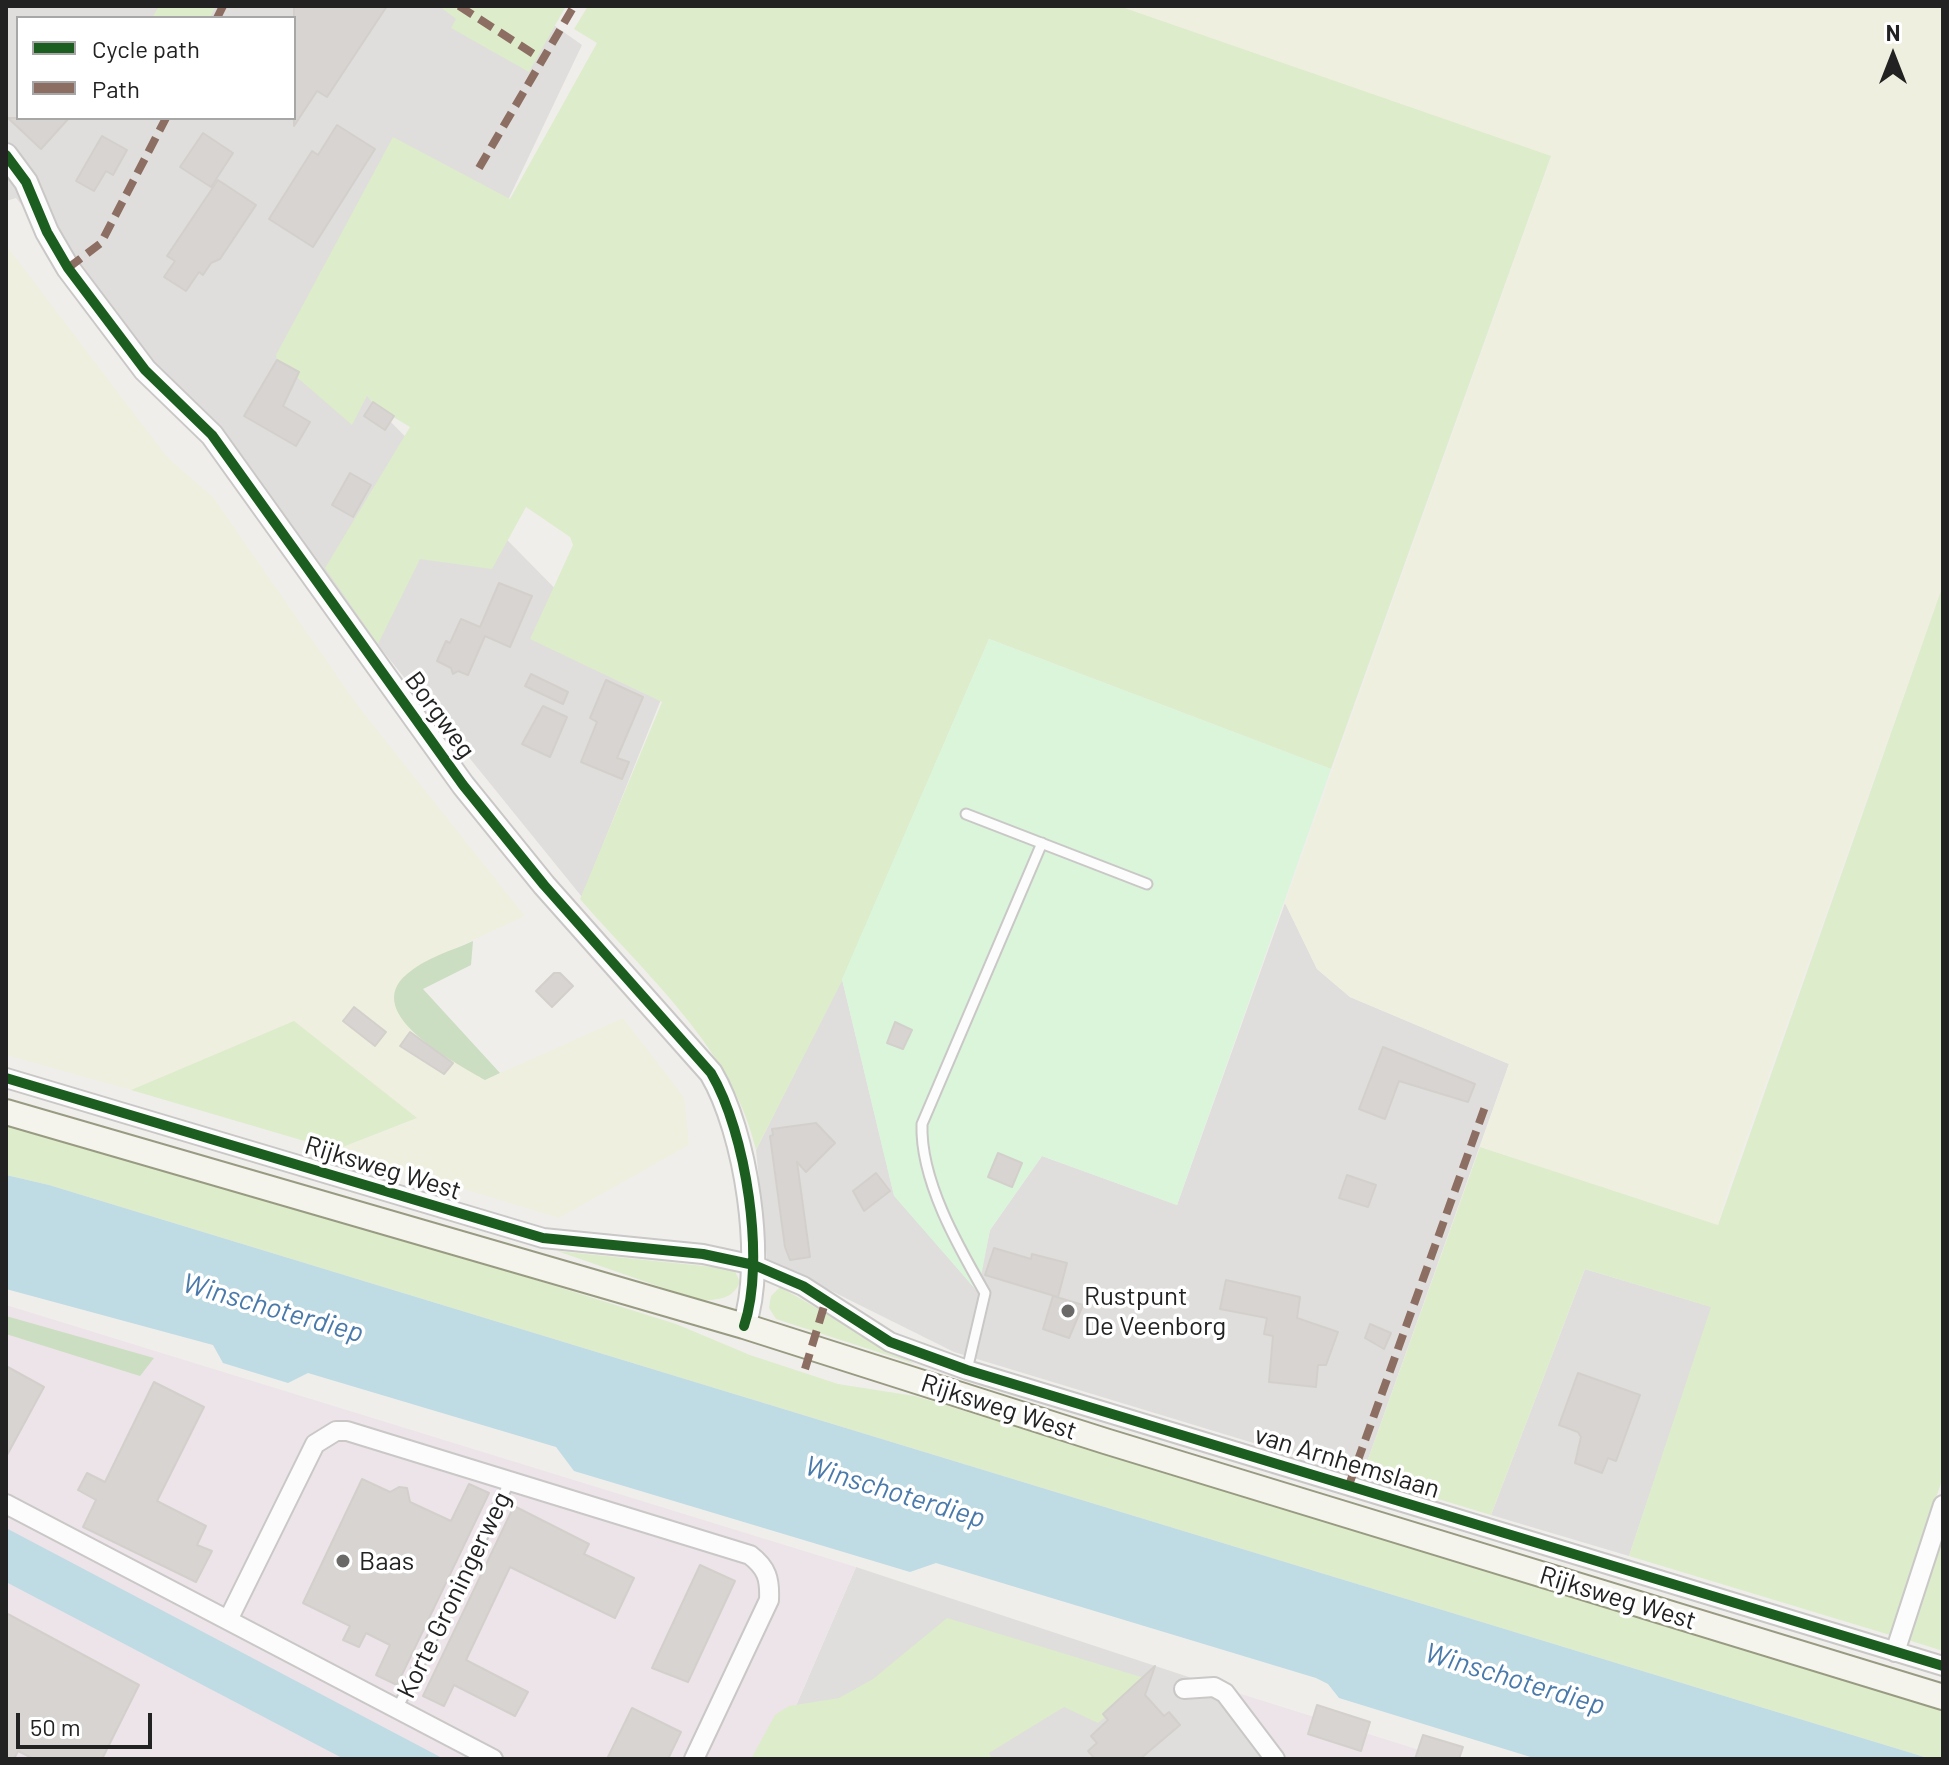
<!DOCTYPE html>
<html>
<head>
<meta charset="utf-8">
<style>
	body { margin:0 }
	#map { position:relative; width:1949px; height:1765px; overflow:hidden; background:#f0eeeb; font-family:Barlow,sans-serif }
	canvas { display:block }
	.frame { position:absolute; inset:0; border:8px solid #222; pointer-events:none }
	.legend { position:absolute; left:16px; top:16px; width:280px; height:104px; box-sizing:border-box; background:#fff; border:2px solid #a7a7a7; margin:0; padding:10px 14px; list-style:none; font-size:24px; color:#222 }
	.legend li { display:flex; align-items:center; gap:16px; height:40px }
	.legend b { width:40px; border:2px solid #a7a7a7 }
	.north { position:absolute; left:1853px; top:16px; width:80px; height:80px; -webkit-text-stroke:6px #fff; paint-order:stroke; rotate:0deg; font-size:22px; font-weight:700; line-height:32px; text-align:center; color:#222 }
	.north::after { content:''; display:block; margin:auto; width:28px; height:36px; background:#222; clip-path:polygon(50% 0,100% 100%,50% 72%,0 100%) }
	.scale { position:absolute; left:16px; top:1713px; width:136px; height:36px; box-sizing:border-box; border:4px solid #222; border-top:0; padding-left:10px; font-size:24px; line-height:28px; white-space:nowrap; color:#222; -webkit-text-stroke:6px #fff; paint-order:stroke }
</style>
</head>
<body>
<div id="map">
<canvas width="1949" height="1765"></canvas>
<div class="frame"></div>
<ul class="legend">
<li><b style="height:10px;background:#1b5e20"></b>Cycle path</li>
<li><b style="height:10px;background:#8d6e63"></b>Path</li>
</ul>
<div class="north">N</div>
<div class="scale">50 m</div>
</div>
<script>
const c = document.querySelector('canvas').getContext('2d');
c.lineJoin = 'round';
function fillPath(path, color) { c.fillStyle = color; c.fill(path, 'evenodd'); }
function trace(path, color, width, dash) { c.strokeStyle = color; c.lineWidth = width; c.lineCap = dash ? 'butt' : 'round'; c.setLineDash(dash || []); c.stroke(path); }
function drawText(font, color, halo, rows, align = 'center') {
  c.font = font + ' Barlow,sans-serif'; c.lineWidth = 7; c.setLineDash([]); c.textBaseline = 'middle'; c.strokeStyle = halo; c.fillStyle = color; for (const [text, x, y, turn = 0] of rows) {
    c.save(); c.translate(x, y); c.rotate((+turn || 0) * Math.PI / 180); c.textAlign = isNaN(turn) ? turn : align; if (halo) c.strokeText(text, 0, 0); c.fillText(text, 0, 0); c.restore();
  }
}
fillPath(new Path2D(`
	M6,6H527L582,45L509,198L381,412L662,697L582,897L16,198L6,201ZM18,18H294V118H18Z
	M1285,903L1317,969L1350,997L1509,1064L1362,1476L954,1352L767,1259L756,1150L842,979L894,1195L977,1291L990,1230L1042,1156L1177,1205Z
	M1585,1269L1712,1307L1629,1556L1491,1515Z
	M856,1567L1222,1688L1278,1759H773Z`), '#dfdedc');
fillPath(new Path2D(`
	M6,1305L856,1567L773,1759H6Z
	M1222,1688L1448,1759H1278Z`), '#ede4e9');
fillPath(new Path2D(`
	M1119,6H1943V585L1726,1195L1718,1225L1480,1147L1509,1064L1350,997L1317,969L1285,903L1551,157Z
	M6,245L168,458L213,497L358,706L525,916L423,963L404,976L485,1080L623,1018L684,1097L689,1145L559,1218L335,1150L416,1119L294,1022L131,1090L6,1055Z`), '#efefdf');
fillPath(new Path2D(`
	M159,6H216L210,18H152Z
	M439,6H566L529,72L451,28L456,19Z
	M588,6H1119L1551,156L1331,769L989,639L841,983L756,1150C734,1051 644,973 580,899L662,702L530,639L573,545L570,537L526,507L492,569L420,559L378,644L325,568L410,427L375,406L367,396L352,425L277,360L276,355L393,137L510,199L597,43L574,29Z
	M1943,585V1477L1890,1635L1629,1556L1711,1307L1585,1269L1491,1515L1362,1476L1480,1147L1718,1225Z
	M294,1021L417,1118L335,1150L131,1090Z
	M6,1122L539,1281L676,1324L750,1355L838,1384L915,1396L1943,1709V1759H1931L49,1185L6,1175Z
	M557,1251L734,1269L740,1282C732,1300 719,1299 701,1301Z
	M780,1287L915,1364L776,1319L769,1308L771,1296Z
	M1943,1539V1651L1908,1640Z
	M947,1618L1151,1680L1098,1723L1064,1707L989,1753L992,1759H751L775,1715L789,1706L839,1698L873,1679Z`), '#ddeccb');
fillPath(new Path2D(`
	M473,941L471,965L423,989L500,1073L485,1080C458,1064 359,1014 407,974C425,958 451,951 473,941Z
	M6,1316L154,1358L140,1376L6,1334Z`), '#cbdec1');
fillPath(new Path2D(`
	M989,639L1331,769L1177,1205L1042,1156L990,1230L978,1292L894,1196L842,979Z`), '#daf5da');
fillPath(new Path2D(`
	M6,1175L49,1185L1931,1759H1537L1339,1698L1328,1684L1316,1678L936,1563L910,1572L574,1471L556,1447L308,1373L288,1383L223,1363L213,1345L6,1289Z
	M6,1528L444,1759H344L6,1582Z`), '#bfdbe3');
const building = new Path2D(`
	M294,6H387L327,97L317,91L294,126Z
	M8,118H69L41,149Z
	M337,125L375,149L313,247L269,219L312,151L318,155Z
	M203,133L233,153L211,187L180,167Z
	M102,136L127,150L113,175L106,171L94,191L76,181Z
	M218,180L256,205L220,259L211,263L203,275L199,272L186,291L164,277L175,261L167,256Z
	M277,360L299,372L283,406L310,422L296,446L244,416Z
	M373,402L394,416L385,430L364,416Z
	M350,473L371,485L353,517L332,505Z
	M499,583L532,596L510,647L485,636L468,675L458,671L453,674L451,668L437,661L446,641L450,643L461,619L480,627Z
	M531,674L568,692L563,704L525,686Z
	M606,680L643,697L617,758L629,762L622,779L581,762L597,722L590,718Z
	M543,706L567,717L550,757L522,744Z
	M554,973H560L573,986L552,1007L536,991Z
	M354,1007L386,1032L375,1046L343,1021Z
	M895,1022L912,1030L903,1049L887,1043Z
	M410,1032L453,1063L444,1074L400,1046Z
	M1383,1047L1475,1084L1468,1102L1399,1081L1385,1119L1359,1109Z
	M816,1123L835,1143L806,1172L797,1162L810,1257L790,1260L785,1247L770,1136L773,1135L772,1129Z
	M998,1153L1022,1163L1012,1187L988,1177Z
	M876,1173L890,1191L864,1211L853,1191Z
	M1347,1175L1376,1185L1368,1207L1339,1198Z
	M994,1248L1031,1259L1032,1254L1067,1263L1058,1297L985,1275Z
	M1226,1280L1300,1297L1297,1318L1338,1332L1326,1365H1318L1316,1387L1269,1382L1273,1336L1264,1334L1267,1318L1220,1309Z
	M1053,1296L1083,1305L1069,1338L1043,1329Z
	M1370,1324L1391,1333L1384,1349L1365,1338Z
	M6,1366L44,1387L6,1457Z
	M1578,1373L1640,1395L1616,1461L1608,1458L1602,1473L1575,1463L1581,1437L1578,1432L1559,1425Z
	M154,1382L204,1407L157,1501L206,1526L197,1545L212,1551L196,1582L83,1527L96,1500L78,1490L87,1473L105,1482Z
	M362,1479L390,1492L399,1487L407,1488L410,1502L451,1521L469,1484L489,1493L397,1685L376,1675L390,1645L366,1633L359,1647L343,1640L350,1626L303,1603Z
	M514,1506L589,1544L584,1554L634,1578L615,1618L510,1567L466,1660L528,1692L515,1716L454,1685L444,1706L423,1696Z
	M700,1565L735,1581L688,1682L652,1668Z
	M6,1613L139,1685L102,1759H34L18,1751L14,1759H6Z
	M1155,1666L1145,1695L1164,1716L1169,1712L1180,1725L1140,1759H1095L1088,1751L1097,1743L1091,1736L1108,1720L1103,1714Z
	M1317,1705L1370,1722L1361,1751L1308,1734Z
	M632,1708L681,1732L668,1759H607Z
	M1423,1735L1463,1747L1459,1759H1415Z`);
fillPath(building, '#d7d4d2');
trace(building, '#d3d0cc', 2);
const service = new Path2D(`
	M966,814L1147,884
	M967,1370L985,1293C958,1246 920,1180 922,1124L1042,843
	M397,1709L510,1481`);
const minor = new Path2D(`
	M6,1078L543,1238L703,1254L754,1265L803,1286L890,1342L967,1370L1943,1666
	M6,1504L493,1759
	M228,1620L315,1444L336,1431H347L750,1555C767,1568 770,1579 769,1600L694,1759
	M1895,1652L1943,1505
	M1184,1689L1214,1687L1225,1693L1275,1759`);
const tertiary = new Path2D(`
	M6,155L26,182L47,232L68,268L145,370L212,435L463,785L544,885L711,1073C746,1132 766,1261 744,1326`);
const secondary = new Path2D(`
	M6,1112L744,1326L1105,1441L1943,1697`);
trace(service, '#c9c8c7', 13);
trace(minor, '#c9c8c7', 22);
trace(tertiary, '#c9c8c7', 26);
trace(secondary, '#999a82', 28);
trace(service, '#fdfcfc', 9);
trace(minor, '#fdfcfc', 18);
trace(tertiary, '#fdfcfc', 22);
trace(secondary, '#f4f4ed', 24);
trace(new Path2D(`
	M459,6L543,60
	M6,7V6
	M217,18L223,6
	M479,168L574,6
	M68,268L101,243L166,118
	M805,1369L825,1303
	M1349,1485L1486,1104`), '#8d6e63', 8, [16, 8]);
trace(new Path2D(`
	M6,155L26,182L47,232L68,268L145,370L212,435L463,785L544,885L711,1073C746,1132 766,1261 744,1326
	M6,1078L543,1238L703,1254L754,1265L803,1286L890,1342L967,1370L1943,1666`), '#1b5e20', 10);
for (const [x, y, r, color] of [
	[1068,1311,8,"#6a6968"],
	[343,1561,8,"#6a6968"]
]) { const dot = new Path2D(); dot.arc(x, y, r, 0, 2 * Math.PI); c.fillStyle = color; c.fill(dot); trace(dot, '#fff', 3); }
drawText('26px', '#222', '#fff', [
	["Borgweg",440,715,54],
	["Rijksweg West",383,1168,17],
	["Rijksweg West",999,1407,18],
	["van Arnhemslaan",1347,1462,17],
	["Korte Groningerweg",454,1595,-64],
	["Rijksweg West",1618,1598,17]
]);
drawText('26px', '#222', '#fff', [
	["Rustpunt",1084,1296],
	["De Veenborg",1084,1326],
	["Baas",359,1561]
], 'left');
drawText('italic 28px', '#4a7aab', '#fff', [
	["Winschoterdiep",273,1308,16],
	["Winschoterdiep",895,1492,17],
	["Winschoterdiep",1515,1679,17]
]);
</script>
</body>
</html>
